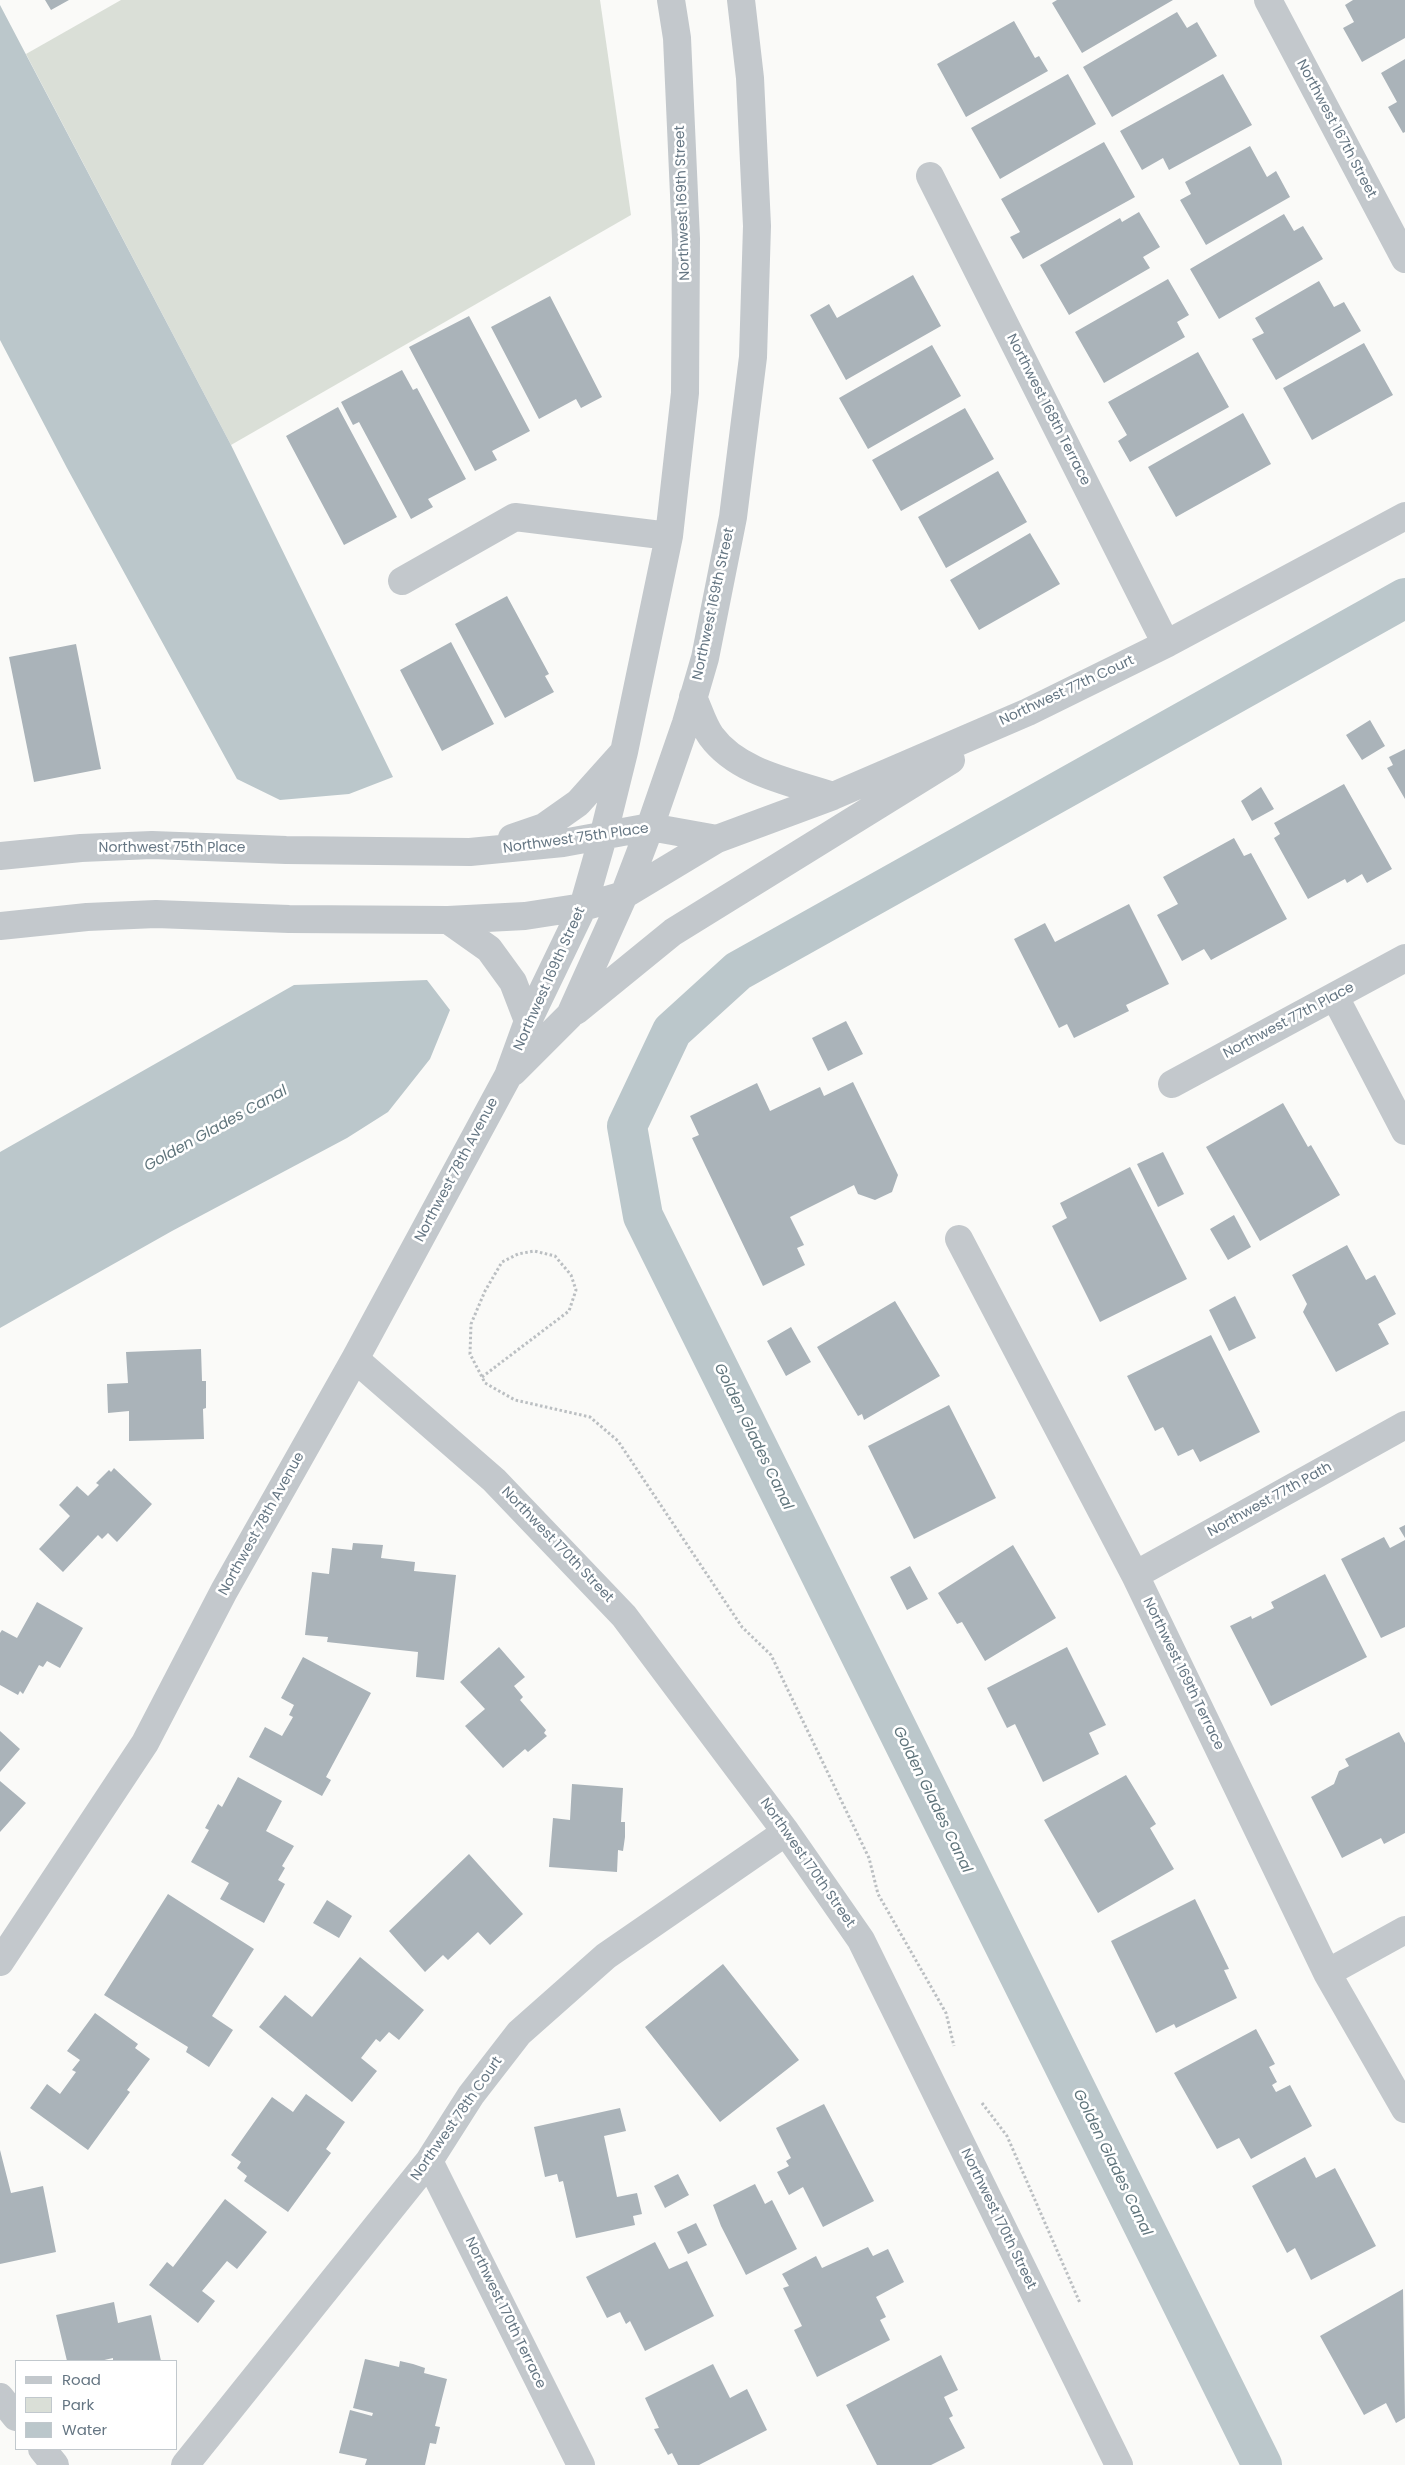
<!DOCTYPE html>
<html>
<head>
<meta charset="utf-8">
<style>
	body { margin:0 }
	#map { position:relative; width:1405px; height:2465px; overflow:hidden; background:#fafaf8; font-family:Poppins,sans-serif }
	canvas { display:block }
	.legend { position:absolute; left:15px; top:2360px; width:162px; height:90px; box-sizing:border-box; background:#fff; border:1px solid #c1c8cd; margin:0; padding:6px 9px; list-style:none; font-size:15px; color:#657683 }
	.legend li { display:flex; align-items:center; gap:10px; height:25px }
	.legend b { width:25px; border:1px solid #c1c8cd }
</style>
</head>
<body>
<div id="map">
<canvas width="1405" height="2465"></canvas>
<ul class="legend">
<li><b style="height:6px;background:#c3c8cc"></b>Road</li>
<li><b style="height:14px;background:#dadfd7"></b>Park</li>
<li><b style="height:14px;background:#bbc7cb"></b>Water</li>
</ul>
</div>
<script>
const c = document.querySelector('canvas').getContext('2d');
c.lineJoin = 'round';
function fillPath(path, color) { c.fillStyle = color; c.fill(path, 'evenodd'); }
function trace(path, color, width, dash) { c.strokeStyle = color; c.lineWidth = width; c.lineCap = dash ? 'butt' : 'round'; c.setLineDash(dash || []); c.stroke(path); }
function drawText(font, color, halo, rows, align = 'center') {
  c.font = font + ' Poppins,sans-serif'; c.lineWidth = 5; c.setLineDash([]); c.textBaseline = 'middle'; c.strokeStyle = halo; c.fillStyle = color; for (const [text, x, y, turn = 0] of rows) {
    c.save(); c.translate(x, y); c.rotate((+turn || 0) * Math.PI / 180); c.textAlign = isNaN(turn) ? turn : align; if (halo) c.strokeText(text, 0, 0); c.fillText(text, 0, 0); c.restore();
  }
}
fillPath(new Path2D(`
	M121,0H600L631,215L231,445L26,54Z`), '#dadfd7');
fillPath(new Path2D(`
	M0,5L231,445L393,777L349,794L280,800L237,779L67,468L0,340Z
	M427,980L450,1010L430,1059L388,1112L347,1138L172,1231L0,1328V1152L294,985Z`), '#bbc7cb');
trace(new Path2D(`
	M1262,2465L643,1216L627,1126L672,1031L738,971L1405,598`), '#bbc7cb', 40);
fillPath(new Path2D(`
	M45,0H69L51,10Z
	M1057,0H1173L1082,53L1052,3Z
	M1353,0H1405V38L1362,62L1343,28L1354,22L1345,5Z
	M1177,12L1187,28L1197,22L1217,56L1112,117L1083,67Z
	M1014,21L1035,58L1039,56L1048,71L966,117L937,64Z
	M1405,59V132L1403,133L1388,107L1397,102L1381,73Z
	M1068,74L1096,124L1000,179L971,128Z
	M1223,74L1252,125L1169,170L1163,158L1142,170L1120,131Z
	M1104,142L1135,197L1023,259L1010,237L1020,232L1001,199Z
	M1250,146L1267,177L1276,171L1290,197L1206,245L1180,200L1191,194L1185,182Z
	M1139,212L1160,247L1143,257L1150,268L1069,315L1040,265L1120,218L1122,222Z
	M1284,214L1294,231L1303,226L1323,259L1219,319L1190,269Z
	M913,275L941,326L846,380L810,315L829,304L837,318Z
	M1168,279L1189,315L1177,322L1185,337L1104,383L1075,332Z
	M1319,281L1334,307L1344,302L1361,331L1276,380L1252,339L1264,333L1255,318Z
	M550,296L602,397L581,408L576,399L539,419L491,327Z
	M469,316L530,431L492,451L497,460L475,471L409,347Z
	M1364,343L1393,395L1312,440L1283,388Z
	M932,345L961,396L868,449L839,398Z
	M1198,352L1229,407L1130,462L1118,441L1127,435L1108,402Z
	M402,370L413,390L417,388L466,479L428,499L433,507L411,519L359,422L353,425L341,402Z
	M338,407L397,517L344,545L286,436Z
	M965,408L994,459L901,511L872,460Z
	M1243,413L1271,464L1176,517L1148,467Z
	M998,471L1027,522L946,568L918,517Z
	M1030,533L1060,584L979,630L950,580Z
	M507,596L549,674L545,676L554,692L505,718L455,624Z
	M451,642L494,724L442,751L400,670Z
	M76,644L101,769L34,782L9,657Z
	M1370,720L1385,746L1362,760L1346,735Z
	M1405,749V799L1387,768L1393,765L1389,757Z
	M1344,784L1392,869L1367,883L1362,874L1347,883L1345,879L1308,899L1274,838L1280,834L1274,823Z
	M1261,787L1274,809L1252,821L1241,801Z
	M1234,838L1244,856L1251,853L1287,919L1211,960L1204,949L1182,961L1157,915L1178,904L1163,877Z
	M1129,904L1169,984L1126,1005L1129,1011L1074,1038L1067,1024L1059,1028L1014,939L1045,923L1055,942Z
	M846,1021L863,1054L828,1071L812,1038Z
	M853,1082L898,1175L892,1192L875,1200L858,1194L854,1185L790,1217L804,1245L797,1248L805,1265L763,1286L692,1138L699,1135L690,1116L757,1083L770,1111L820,1087L824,1096Z
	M1283,1103L1308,1147L1311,1145L1340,1195L1260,1241L1206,1147Z
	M1163,1152L1184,1194L1158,1207L1137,1164Z
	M1130,1167L1187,1279L1100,1322L1052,1226L1067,1218L1060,1203Z
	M1234,1215L1251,1247L1228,1260L1210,1229Z
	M1347,1245L1366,1280L1375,1275L1396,1314L1378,1324L1389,1344L1336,1372L1303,1312L1307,1304L1292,1275Z
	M1235,1296L1256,1338L1229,1351L1209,1310Z
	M895,1301L940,1376L864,1420L862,1414L858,1416L817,1347Z
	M791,1327L811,1362L786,1376L767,1341Z
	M1211,1335L1260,1432L1200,1462L1193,1449L1178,1456L1163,1427L1155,1431L1127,1376Z
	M201,1349L202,1381H206V1408L203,1409L204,1439L129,1441V1411L108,1413L107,1384L128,1383L126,1352Z
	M949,1405L996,1498L914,1539L868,1446Z
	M114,1468L152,1504L117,1542L108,1533L102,1539L98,1535L63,1572L39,1549L70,1516L59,1505L77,1486L88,1496L99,1485L96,1483L109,1470L111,1472Z
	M1405,1525V1538L1399,1528Z
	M1384,1537L1390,1548L1405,1540V1627L1381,1638L1341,1559Z
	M353,1543L383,1545L381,1558L415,1562L414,1571L456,1575L444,1680L416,1677L418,1652L327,1642L328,1637L305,1635L312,1572L329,1574L332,1548L352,1550Z
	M1013,1545L1056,1618L985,1661L962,1622L957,1624L938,1593Z
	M910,1566L928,1599L907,1610L890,1577Z
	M1325,1574L1367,1657L1271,1706L1230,1626L1251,1616L1252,1619L1274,1608L1271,1602Z
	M37,1602L83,1628L60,1668L47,1661L43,1667L39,1665L23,1694L20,1691L18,1695L0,1685V1633L2,1630L17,1638Z
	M499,1647L525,1677L514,1686L523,1697L520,1700L546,1730L544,1733L547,1736L528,1752L525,1749L503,1768L465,1726L485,1709L460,1682Z
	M1067,1647L1106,1725L1089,1733L1099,1754L1043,1782L1015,1724L1007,1728L987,1688Z
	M303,1657L371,1693L326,1777L331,1780L322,1796L249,1757L265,1727L282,1736L293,1717L289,1715L294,1705L281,1698Z
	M0,1731L20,1749L0,1772Z
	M1399,1732L1405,1743V1833L1384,1844L1381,1838L1342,1858L1311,1797L1334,1784L1339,1771L1349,1766L1345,1759Z
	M1126,1775L1156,1824L1150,1828L1174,1869L1098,1913L1044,1820Z
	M238,1777L282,1801L266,1831L294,1846L282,1866L285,1868L278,1880L285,1884L264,1923L220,1899L229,1883L191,1862L209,1830L205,1828L218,1804L222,1807Z
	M0,1781L26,1803L0,1832Z
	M572,1784L623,1788L621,1822H625V1837L623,1851L618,1850L617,1872L549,1867L553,1818L570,1820Z
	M469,1854L523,1914L490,1945L478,1932L448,1960L443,1955L425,1972L389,1931Z
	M168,1894L254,1949L212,2016L233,2030L209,2067L186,2052L188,2047L104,1995Z
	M1195,1899L1229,1969L1224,1970L1237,1998L1176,2028L1174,2024L1156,2033L1111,1941Z
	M327,1900L352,1916L339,1938L313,1923Z
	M360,1957L424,2010L399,2040L389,2032L380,2042L376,2039L361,2058L377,2071L352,2102L259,2027L285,1995L312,2017Z
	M723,1964L799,2060L720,2122L645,2027Z
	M95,2013L138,2044L135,2048L150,2059L127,2090L130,2092L88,2150L30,2108L47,2084L60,2094L76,2072L72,2070L80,2060L67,2051Z
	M1256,2029L1275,2064L1269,2067L1277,2082L1272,2085L1276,2092L1290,2085L1312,2126L1251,2159L1239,2138L1217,2149L1174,2073Z
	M306,2094L345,2122L326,2149L331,2153L288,2212L244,2181L247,2176L237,2168L241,2162L231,2155L272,2097L293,2112Z
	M824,2104L874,2201L823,2227L803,2187L789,2195L777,2172L789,2166L786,2161L791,2158L776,2128Z
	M620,2108L626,2131L604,2136L617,2197L637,2193L642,2214L633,2216L635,2225L576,2238L563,2181L559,2182L557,2174L545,2177L534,2127Z
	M0,2150L11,2193L43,2186L56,2252L0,2264Z
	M1305,2157L1316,2178L1335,2168L1376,2246L1311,2280L1295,2248L1287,2253L1252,2186Z
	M678,2174L689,2195L665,2208L654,2186Z
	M755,2184L765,2204L772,2200L797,2249L746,2275L721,2226L713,2205Z
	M225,2199L267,2232L237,2269L227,2261L202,2291L215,2301L198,2323L149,2285L167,2262L173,2267Z
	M696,2223L707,2245L688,2254L677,2232Z
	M655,2242L669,2269L687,2261L714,2316L645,2351L630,2321L626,2324L620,2312L607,2318L586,2277Z
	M868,2247L873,2256L888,2249L904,2282L876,2297L886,2317L880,2320L890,2340L817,2377L794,2330L802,2326L783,2288L789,2286L782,2274L816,2256L822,2268Z
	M1403,2289L1405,2418L1396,2423L1386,2403L1364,2415L1320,2336Z
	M114,2302L118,2323L151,2315L161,2361H113V2358L100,2361H67L56,2315Z
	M941,2355L958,2390L944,2397L953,2416L949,2418L965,2448L931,2465H877L846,2405Z
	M365,2359L399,2367L400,2361L413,2364L425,2368L424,2373L447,2379L435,2426L440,2427L436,2444L430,2443L425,2465H365L367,2459L339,2453L350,2410L372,2416L373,2413L353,2408Z
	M713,2364L730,2398L747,2389L767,2430L699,2465H678L672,2453L668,2455L654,2429L659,2428L645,2398Z`), '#aab3b9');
trace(new Path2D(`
	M482,1377L569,1311L576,1290L571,1275L555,1256L534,1251L518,1254L502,1262L485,1291L471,1324L470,1354L482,1377L485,1383L515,1400L590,1417L618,1441L742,1627L771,1655L869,1858L878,1894L946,2013L954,2046
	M982,2103L1007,2136L1080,2303`), '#bbbfc2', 3, [2.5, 2.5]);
trace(new Path2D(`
	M1268,0L1405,259
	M930,176L1166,644
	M402,581L515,517L669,536
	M693,697C699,710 703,725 711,736C738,773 791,782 833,796
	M512,838L544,827L578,803L621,755
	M0,856L81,848L152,845L286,850L470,852L563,843L650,827L717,839
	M448,920L489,949L513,982L528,1021
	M0,926L87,917L156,914L289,919L448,920L525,916L583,907L624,895L717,839L833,796L1028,712L1166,644L1405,516
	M1335,997L1405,1131
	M576,1011L673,932L951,760
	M513,1072L570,1015L624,895L650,827L686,723L705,658L733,517L753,357L757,226L750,78L741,0
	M1172,1084L1405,958
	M959,1239L1135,1575L1327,1973L1405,2109
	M355,1359L494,1480L624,1616L786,1832L861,1940L1119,2465
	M1135,1575L1405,1425
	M0,1962L145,1743L224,1591L355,1359L508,1076L528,1021L583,907L603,837L624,752L669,536L685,393L686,239L677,38L671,0
	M1327,1973L1405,1930
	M429,2161L581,2465
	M0,2397L16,2417
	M42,2449L55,2465
	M185,2465L429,2161L471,2095L519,2033L606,1956L786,1832`), '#c3c8cc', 28);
drawText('14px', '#657683', '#fff', [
	["Northwest 167th Street",1336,129,62],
	["Northwest 169th Street",683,203,-92],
	["Northwest 168th Terrace",1048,410,63],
	["Northwest 169th Street",714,604,-78],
	["Northwest 77th Court",1067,691,-25],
	["Northwest 75th Place",576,839,-8],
	["Northwest 75th Place",172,848],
	["Northwest 169th Street",550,979,-66],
	["Northwest 77th Place",1289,1021,-28],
	["Northwest 78th Avenue",457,1170,-62],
	["Northwest 77th Path",1270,1500,-29],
	["Northwest 78th Avenue",262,1524,-61],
	["Northwest 170th Street",557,1545,46],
	["Northwest 169th Terrace",1183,1674,64],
	["Northwest 170th Street",807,1863,55],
	["Northwest 78th Court",457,2119,-55],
	["Northwest 170th Street",998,2219,64],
	["Northwest 170th Terrace",505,2313,64]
]);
drawText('italic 15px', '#60757c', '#fff', [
	["Golden Glades Canal",216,1129,-29],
	["Golden Glades Canal",753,1437,64],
	["Golden Glades Canal",932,1800,64],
	["Golden Glades Canal",1112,2163,64]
]);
</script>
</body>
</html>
